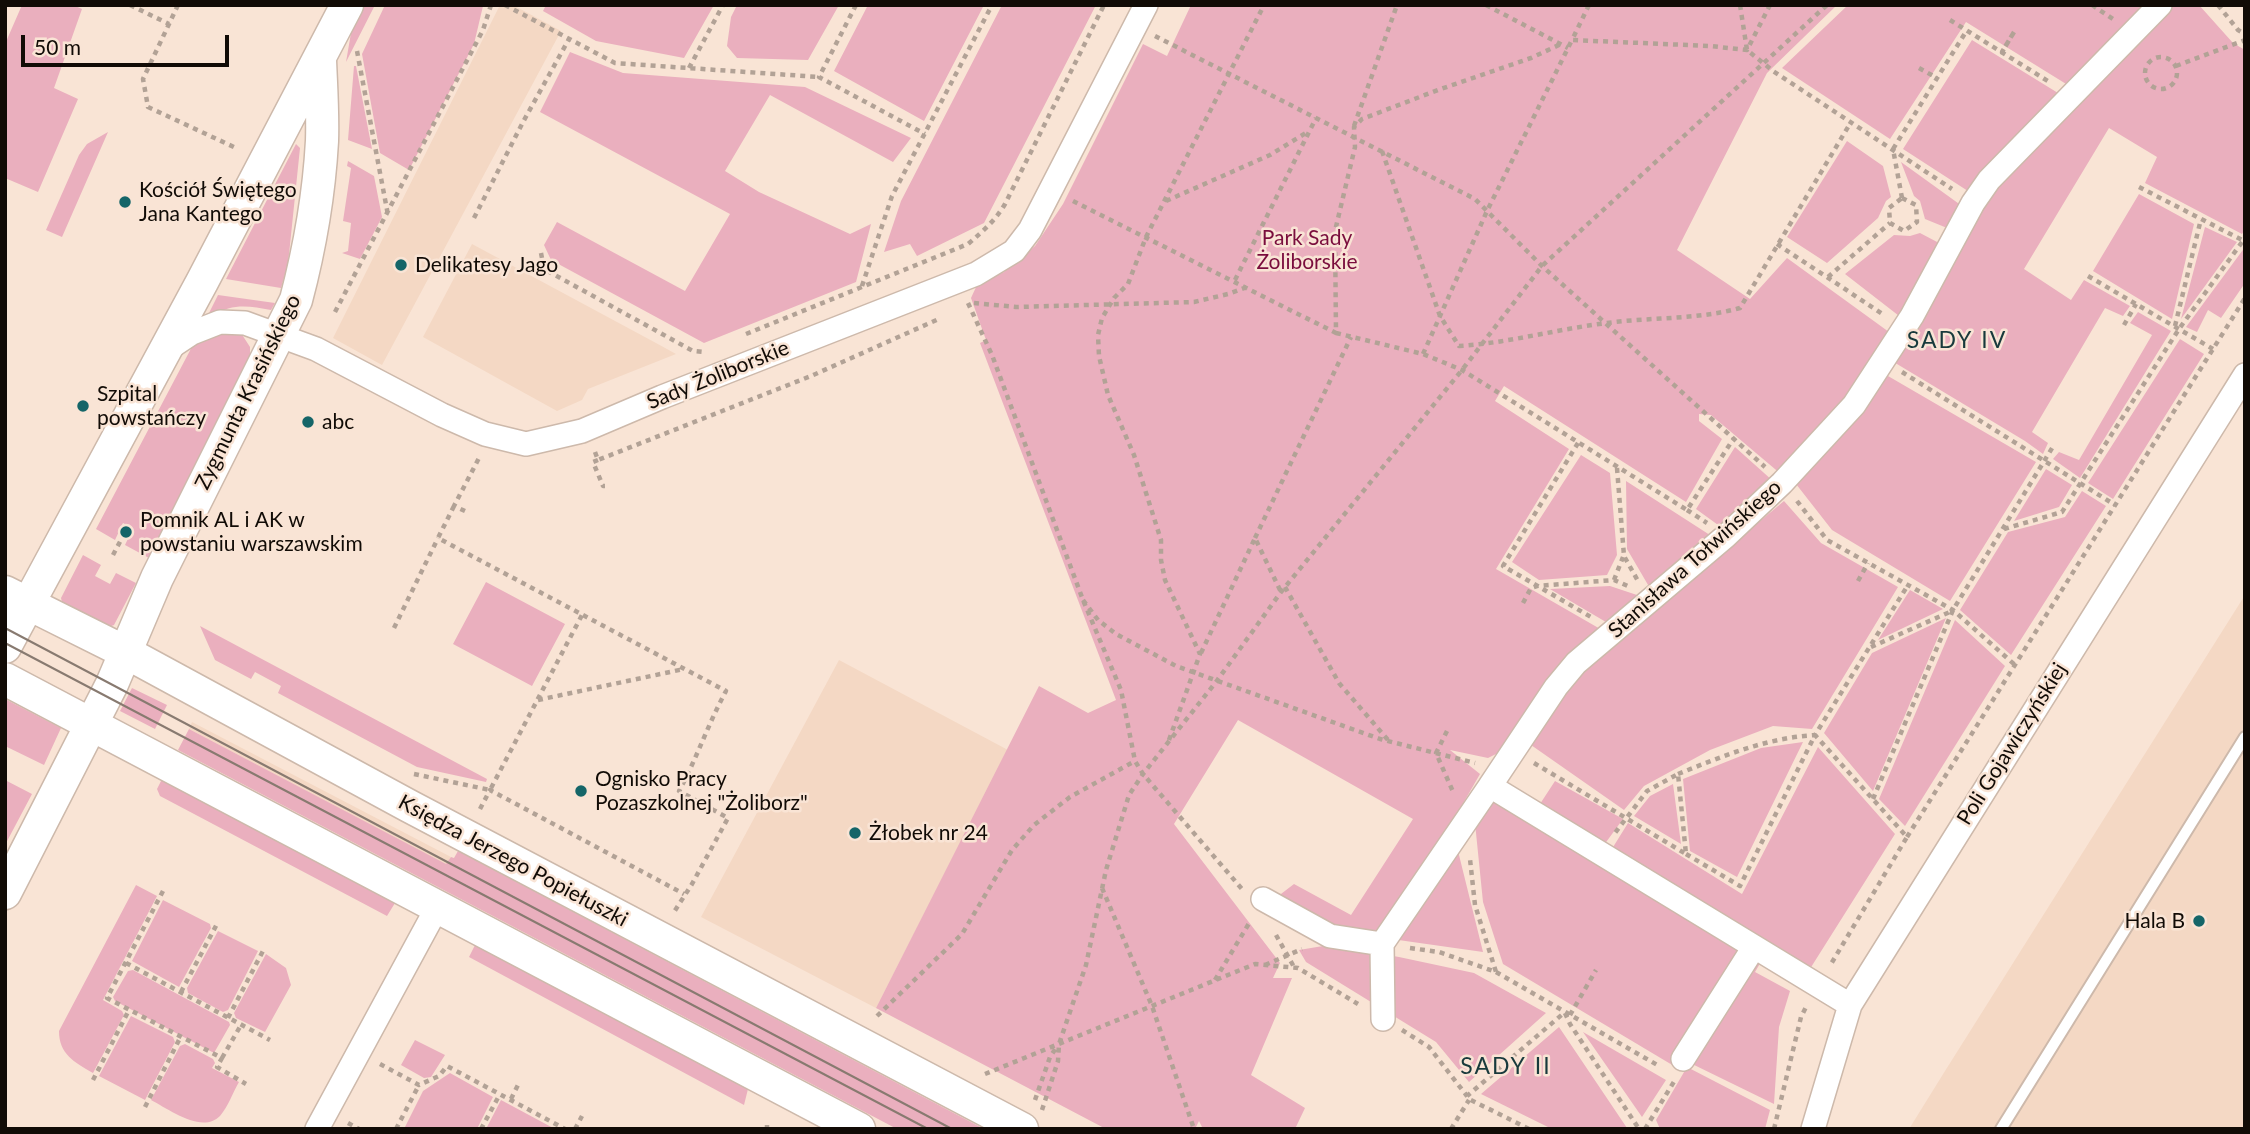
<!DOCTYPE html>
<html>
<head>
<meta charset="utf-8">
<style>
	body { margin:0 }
	#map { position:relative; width:2250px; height:1134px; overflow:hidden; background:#f9e4d5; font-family:Lato,sans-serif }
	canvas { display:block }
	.frame { position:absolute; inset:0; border:7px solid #110b06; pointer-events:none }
	.scale { position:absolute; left:21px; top:35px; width:208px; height:32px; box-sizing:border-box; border:4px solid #110b06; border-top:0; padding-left:9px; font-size:21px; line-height:24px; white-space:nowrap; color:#110b06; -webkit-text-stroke:5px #f9e4d5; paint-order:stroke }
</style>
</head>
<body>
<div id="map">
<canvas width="2250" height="1134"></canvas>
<div class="frame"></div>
<div class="scale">50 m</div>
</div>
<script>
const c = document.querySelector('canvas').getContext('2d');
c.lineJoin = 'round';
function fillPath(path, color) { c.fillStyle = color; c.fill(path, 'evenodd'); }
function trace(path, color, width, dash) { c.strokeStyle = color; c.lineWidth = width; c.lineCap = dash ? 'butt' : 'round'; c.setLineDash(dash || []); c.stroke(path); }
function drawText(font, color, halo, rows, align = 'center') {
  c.font = font + ' Lato,sans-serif'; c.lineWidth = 5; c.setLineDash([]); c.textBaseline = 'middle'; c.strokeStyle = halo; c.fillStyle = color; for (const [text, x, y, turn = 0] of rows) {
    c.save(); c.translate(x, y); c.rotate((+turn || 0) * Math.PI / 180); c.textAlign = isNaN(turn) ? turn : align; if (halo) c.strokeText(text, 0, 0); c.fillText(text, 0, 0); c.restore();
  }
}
fillPath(new Path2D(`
	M500,5H513L561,31L382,365L333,338Z
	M472,244L656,343L676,354L588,389L582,400L557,411L423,337Z
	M2245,595V1129H1909L1945,1071Z
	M839,660L1008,750L876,1008L701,917Z
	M192,722L451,857L447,865L189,729Z`), '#f4d8c4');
fillPath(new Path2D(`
	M22,5H73L82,9L54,88L78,99L38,192L5,178V44Z
	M365,5H375L346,62L351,33Z
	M385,5L483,6L474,44L409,170L380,153L362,54Z
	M546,5H714L684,58L596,41L543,11Z
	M737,5H839L808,60L737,58L727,46L731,17Z
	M868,5H984L924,121L834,71Z
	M1002,5H1096L984,223L917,256L910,244L884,252L901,201Z
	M1191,5H1837L1767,73L1677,250L1750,299L1787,258L1889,332L1871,366L1782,475L1711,415L1699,414V421L1722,439L1686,502L1504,386L1495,401L1569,449L1496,569L1602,630L1502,751L1488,758L1450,750L1480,774L1453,821L1459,834V855L1483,952L1335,931L1277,897L1294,884L1351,915L1413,819L1238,720L1174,824L1280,963L1273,978H1292L1251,1075L1305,1108L1295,1129H1203L1199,1121L1195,1129H1106L876,1008L1039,686L1088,713L1116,700L980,343L986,340L971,298L977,285L1004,272L1035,246L1063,204L1143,44L1167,56Z
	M1848,5H2149L2071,87L1966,22L1890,139L1782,68Z
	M2174,5H2199L2233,43L2245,50V229L2242,234L2145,183L2157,157L2109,128L2024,269L2071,300L2084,280L2130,306L2123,316L2105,308L2032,432L2048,443L2043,454L2025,441L1892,361L1985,195Z
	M1972,40L2058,93L1971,193L1903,149Z
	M570,52L623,73L805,87L911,138L893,162L770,95L725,171L759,192L850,234L871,224L856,282L704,343L551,260L544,245L557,222L685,291L730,214L540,112Z
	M354,66H356L372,149L348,140Z
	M108,132L62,237L46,230L79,155L87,144Z
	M1847,141L1883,166L1891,197L1886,201L1878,218L1827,263L1787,237Z
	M296,144L300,148L288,264L281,288L226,279Z
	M348,161L374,176L382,217L360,259L342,253L348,251L351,223L343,221L351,168L347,166Z
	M1901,162L1962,206L1952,230L1925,219L1920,201L1914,196Z
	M2139,194L2194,224L2172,319L2093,271Z
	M2205,227L2237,242L2181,319Z
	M1920,233L1939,243L1903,319L1845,274L1894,235L1910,236Z
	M2245,247V283L2221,318L2208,310L2197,332L2186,327Z
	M218,295L275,303L271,310C249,306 232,303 213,316L208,315Z
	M2138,312L2171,331L2080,478L2053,459L2059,452L2079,460L2152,335L2130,323Z
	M218,330L241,333L250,347V359L149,558L125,545L133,528L123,523L115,540L96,529L195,341Z
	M2180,339L2204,354L2113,499L2088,483Z
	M1888,376L2036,462L1950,601L1832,530L1796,484L1834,445Z
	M1735,447L1773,481L1725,530L1696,509Z
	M1581,455L1610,473L1617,555L1607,575L1539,580L1512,562Z
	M2046,469L2072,485L2059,507L2014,521Z
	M1626,481L1713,537L1651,590L1627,549Z
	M2082,491L2106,506L2011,655L1960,610L2008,532L2065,517Z
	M1784,501L1821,543L1898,587L1812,729L1773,726L1710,750L1644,786L1624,810L1531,745L1580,672Z
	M83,555L101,565L95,576L110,584L116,573L136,583L114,625L109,627L62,602L61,598Z
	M486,582L565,624L532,686L453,644Z
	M1610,586L1643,597L1611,625L1550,589Z
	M1910,590L1943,609L1878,640Z
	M1946,618L1873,791L1824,733L1872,653Z
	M1955,620L2005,666L1905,826L1879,799Z
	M200,626L487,779L486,782L417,767L278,693L281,686L255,672L251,679L215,660Z
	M132,688L167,705L155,729L120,711Z
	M5,699L61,728L44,765L5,746Z
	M189,729L446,864L451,857L454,858L458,851L984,1129H897L178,750Z
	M1803,742L1737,877L1690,851L1683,779L1761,748Z
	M1818,747L1895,834L1808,972L1610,852L1628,823L1742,894Z
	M162,779L395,903L387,916L160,796L157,789Z
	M5,780L32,794L5,845Z
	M1555,781L1623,819L1604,845L1540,804Z
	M1673,784L1681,844L1634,816L1650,796Z
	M1494,799L1762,960L1755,972L1790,991L1779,1027L1774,1104L1686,1061L1679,1069L1503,964L1483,902L1475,823Z
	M136,885L157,896L103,1000L122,1011L124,1015L93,1073C74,1062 59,1054 59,1031Z
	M163,900L210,924L211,928L179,987L132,961Z
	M218,931L258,951L228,1010L223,1012L188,993L187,988Z
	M475,945L748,1089L744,1105L469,957Z
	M1329,945L1399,957L1474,973L1546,1013L1469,1082L1436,1042L1306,962L1299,950Z
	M266,954L286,968L291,985L265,1032L236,1018L234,1013Z
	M133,970L229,1022L230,1025L214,1053L115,1001L113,997L128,971Z
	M131,1016L173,1037L175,1042L145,1100L99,1076Z
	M1559,1027L1627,1128L1625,1129H1552L1481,1094Z
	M1583,1032L1666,1080L1642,1117Z
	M415,1040L445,1055L431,1077L424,1078L401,1065Z
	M185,1044L213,1059L215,1063L212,1068L239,1082C233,1092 228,1107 220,1116C202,1134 170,1110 151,1100L180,1046Z
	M1687,1067L1770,1110L1765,1129H1660L1656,1120Z
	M450,1073L493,1097L477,1129H404L423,1091Z
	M501,1100L555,1129H486Z`), '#eaafbe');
const lane = new Path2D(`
	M2001,1129L2245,737`);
const street = new Path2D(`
	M168,349L192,333L220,322L245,323L316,349L442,415L485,434L526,444L582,431L662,397L976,274L1014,251L1030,230L1146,5
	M1263,899L1330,936L1382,944L1490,786
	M1382,944L1383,1019
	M1850,1005L1490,786L1556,687L1576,663L1726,536L1782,483L1854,405L1912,316L1973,203L1989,180L2160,5
	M1683,1059L1754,947
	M317,1129L438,906
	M1813,1129L1850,1005L2245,375`);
const secondary = new Path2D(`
	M5,592L127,653L409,806L1022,1129
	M5,647L202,282L347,5
	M5,679L859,1129
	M5,893L112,684L157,578L296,300C310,247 319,195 322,141C323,114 321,86 320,60`);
trace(lane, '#cdb9ab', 14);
trace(street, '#cdb9ab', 26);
trace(secondary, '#cdb9ab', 35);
trace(new Path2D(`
	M130,5L169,24
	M178,5L143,79L148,107L236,148
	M505,5L615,63L819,77
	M856,5L819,77L925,134
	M1486,5L1568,48
	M1589,5L1572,40L1710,46L1747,50L1770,5
	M1740,5L1747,50L1773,71L1952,189
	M2092,5L2113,19
	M2218,5L2238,30L2245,34
	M1950,20L2051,83
	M2014,32L2002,52L2014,32
	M1155,36L1475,199L1542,266L1765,467
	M357,51L388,215
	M2145 73a16 16 0 1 1 32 0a16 16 0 1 1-32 0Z
	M2176,66L2245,40
	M689,68L723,5
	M1919,68L1937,78
	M1354,126L1397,5
	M1382,151L1440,316L1459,346C1509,343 1557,329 1607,323C1651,317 1697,320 1740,308L1851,122
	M2139,187L2244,241
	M1902,198L1893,149L1967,30
	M1902,198L1916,205L1917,222L1904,231L1890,223L1889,208Z
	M1073,201L1336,333L1335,231L1355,147L1354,127L1362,119L1438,90L1531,58L1561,44
	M1166,201L1270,155L1309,131
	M474,218L523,122L569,39
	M1777,244L1884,315
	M541,253L544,269L693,351L703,352
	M2088,276L2213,349
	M1828,277L1890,223
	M1235,280L1316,118
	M862,286L892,196L992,5
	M968,303L992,355L1083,600L1121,690L1135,761L1143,774L1242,889
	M974,303L1016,307L1194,302L1228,294L1247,287
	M335,312L483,30L491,5
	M2124,325L2136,304
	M2175,326L2201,219
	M1336,333L1423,354L1462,370L1687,510L1734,438
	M746,334L968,244C983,231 995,221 1005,204L1104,5
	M1423,354L1487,211L1572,40
	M1902,372L2115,505
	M1578,443L1503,566L1591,617
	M595,452L598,460L811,376L941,318
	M598,460L593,462L603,486H605
	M1617,468L1624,556L1638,581
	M1797,501L1827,540L1953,610L2015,665
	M454,506L438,538L726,691C708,724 697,758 679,791L728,818L692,884L674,912
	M1687,510L1707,523
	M465,511L454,506L479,458
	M2004,529L2062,512L2179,329L2245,238
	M1255,538L1351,337
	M113,555L123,536
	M1614,580L1623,557
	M1858,581L1868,563
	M1285,587L1339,683L1388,740
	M1083,600L1098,620L1116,634L1176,666L1380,739L1475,763
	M1523,603L1531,588L1537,586L1614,580L1630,587
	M394,628L438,538
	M1871,647L1952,611
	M1201,653L1255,538L1281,592
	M538,700L684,669
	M1447,731L1436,753L1454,794
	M1169,740L1200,654L1165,580L1161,560V540L1134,455L1108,395L1099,356L1098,335L1102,318L1114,298L1128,284L1146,237L1264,5
	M1534,763L1686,854L1678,774L1647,791L1615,833
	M414,774L490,790L582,615
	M1678,774C1723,756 1766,738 1815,735L1908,585
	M1873,799L1953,610L2054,445
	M480,809L490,790L684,894
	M1907,837L2245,298
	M1686,854L1740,886L1815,735L1907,837L1831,964
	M1102,888L1152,1006L1194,1129
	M163,891L107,998L222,1058L217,1067L246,1084
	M1276,935L1294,967
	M1410,948L1439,952L1496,972L1475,905L1470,859
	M126,963L270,1040
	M1265,965L1302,949
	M1496,972L1659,1066
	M1215,980L1251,920
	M181,992L218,922
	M1565,1013L1570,1024L1639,1129
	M1570,1015L1596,970
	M877,1016L962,934L1012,850L1034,825L1070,797L1135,761
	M228,1018L265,947
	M1402,1030L1429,1047L1467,1096
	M222,1058L241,1025
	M380,1064L419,1085L439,1076L447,1066L565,1129
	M985,1074L1255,964L1298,968L1358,1004
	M93,1080L129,1010
	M511,1099L519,1083
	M1035,1100L1050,1057L1058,1045
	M145,1107L180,1038
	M1042,1110L1058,1061L1059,1044L1086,965L1106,870L1129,795L1143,774L1216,682L1281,592L1462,370L1542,266L1827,5
	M348,1123L359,1129
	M396,1129L419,1085
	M481,1129L500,1094
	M575,1129L582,1116
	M767,1129V1125
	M1451,1129L1469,1100
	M1529,1129L1469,1099L1467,1096L1565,1012
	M1645,1129L1675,1080
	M1774,1129L1801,1017L1807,1005`), '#b2a296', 4.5, [5, 5]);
trace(lane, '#fff', 10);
trace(street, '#fff', 23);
trace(secondary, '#fff', 32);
trace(new Path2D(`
	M5,628L952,1129
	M5,643L928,1129`), '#887a70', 2);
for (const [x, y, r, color] of [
	[125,202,7,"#156568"],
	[401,265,7,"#156568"],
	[83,406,7,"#156568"],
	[308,422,7,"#156568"],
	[126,532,7,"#156568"],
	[581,791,7,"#156568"],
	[855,833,7,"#156568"],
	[2199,921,7,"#156568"]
]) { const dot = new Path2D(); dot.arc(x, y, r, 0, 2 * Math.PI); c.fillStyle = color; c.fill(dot); trace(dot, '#f9e4d5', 2.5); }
drawText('21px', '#110b06', '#f9e4d5', [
	["Kościół Świętego",139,190],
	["Jana Kantego",139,214],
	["Delikatesy Jago",415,265],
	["Szpital",97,394],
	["powstańczy",97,418],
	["abc",322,422],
	["Pomnik AL i AK w",140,520],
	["powstaniu warszawskim",140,544],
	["Ognisko Pracy",595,779],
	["Pozaszkolnej \"Żoliborz\"",595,803],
	["Żłobek nr 24",869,833],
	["Hala B",2185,921,"right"]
], 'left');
drawText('21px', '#7a0d3d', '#f9e4d5', [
	["Park Sady",1307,238],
	["Żoliborskie",1307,262]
]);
drawText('21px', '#110b06', '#f9e4d5', [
	["Sady Żoliborskie",718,375,-22],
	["Zygmunta Krasińskiego",248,392,-64],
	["Stanisława Tołwińskiego",1695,559,-42],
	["Poli Gojawiczyńskiej",2012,744,-58],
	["Księdza Jerzego Popiełuszki",513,861,28]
]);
c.letterSpacing = '2px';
drawText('23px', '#183a3c', '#f9e4d5', [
	["SADY IV",1957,341],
	["SADY II",1506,1067]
]);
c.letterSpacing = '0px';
</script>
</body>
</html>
